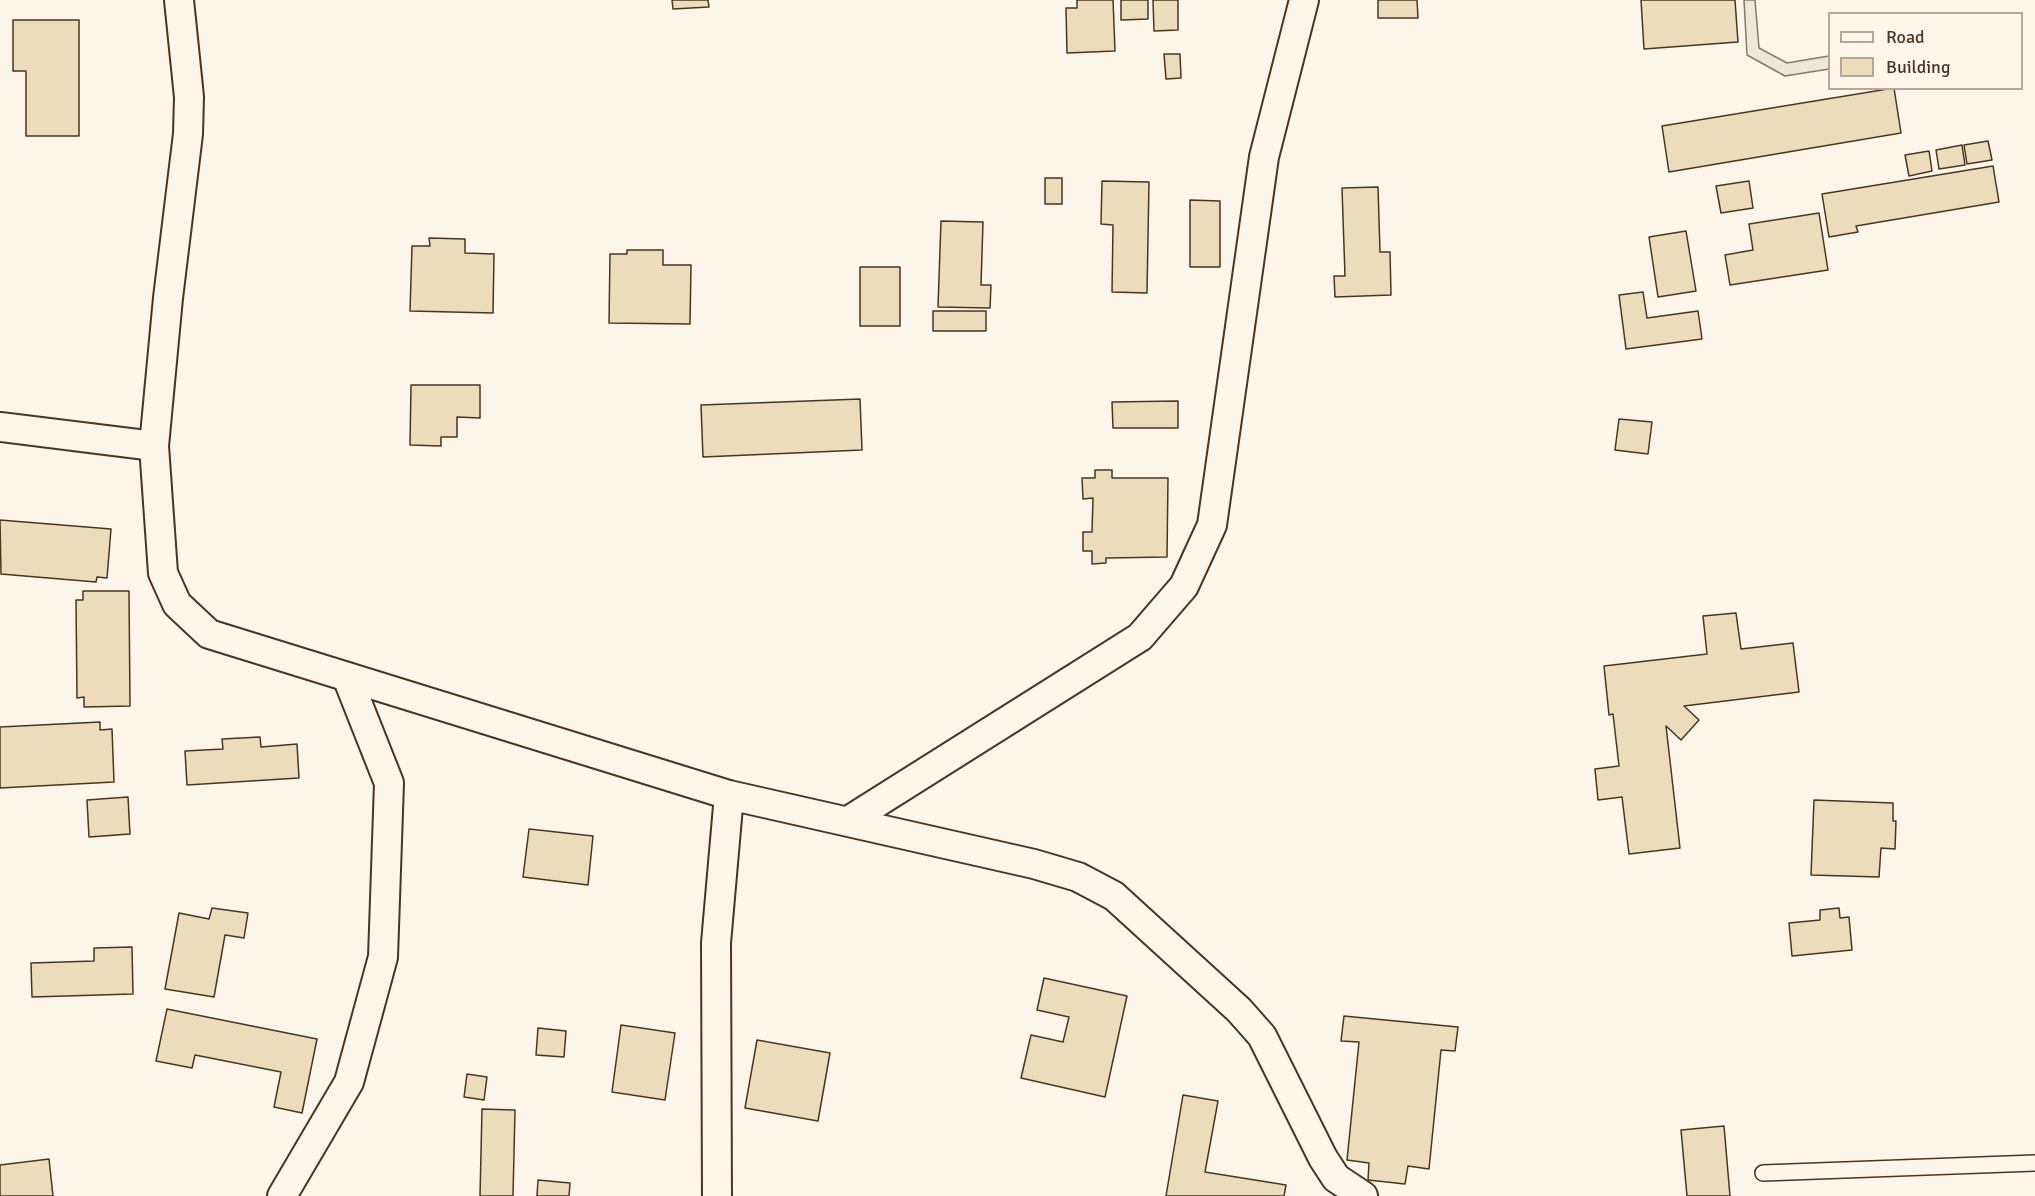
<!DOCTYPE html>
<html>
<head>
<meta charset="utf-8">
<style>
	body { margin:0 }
	#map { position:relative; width:2035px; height:1196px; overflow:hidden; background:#fbf6e9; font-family:Signika,sans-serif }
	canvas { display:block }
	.legend { position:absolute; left:1828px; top:12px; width:195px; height:78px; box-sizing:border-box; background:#fbf6e9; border:2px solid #b4a999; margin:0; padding:8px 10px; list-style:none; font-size:18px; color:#4a3520 }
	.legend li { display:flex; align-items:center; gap:12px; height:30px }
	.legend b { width:30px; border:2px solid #b4a999 }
</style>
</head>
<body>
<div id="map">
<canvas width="2035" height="1196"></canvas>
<ul class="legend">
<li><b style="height:8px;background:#fbf6e9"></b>Road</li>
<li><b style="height:16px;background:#ecdcbc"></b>Building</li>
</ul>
</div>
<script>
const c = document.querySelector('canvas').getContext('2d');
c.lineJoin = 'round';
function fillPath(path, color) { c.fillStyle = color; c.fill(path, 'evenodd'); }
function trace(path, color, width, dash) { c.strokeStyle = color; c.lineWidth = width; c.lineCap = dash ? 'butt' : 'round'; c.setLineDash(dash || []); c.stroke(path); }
const parking = new Path2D(`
	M1744,0H1755L1759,48L1787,63L1829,56V69L1785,76L1747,55Z`);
fillPath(parking, '#ede7d9');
trace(parking, '#887966', 1.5);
const building = new Path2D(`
	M672,0H708L709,7L673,9Z
	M1077,0H1113L1115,51L1067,53L1066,8H1077Z
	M1121,0H1148V19L1121,20Z
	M1153,0H1178V30L1154,31Z
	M1378,0H1417L1418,18H1378Z
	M1641,0H1735L1738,42L1644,49Z
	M13,20H79V136H26V71H13Z
	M1164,54H1180L1181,78L1166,79Z
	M1894,88L1901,133L1669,172L1662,126Z
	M1988,141L1992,160L1967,164L1964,145Z
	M1962,145L1965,165L1939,169L1936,150Z
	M1929,151L1932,171L1909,176L1905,155Z
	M1993,166L1999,202L1856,226L1858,232L1829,237L1822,194Z
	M1045,178H1062V204H1045Z
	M1102,181L1149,182L1147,293L1112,292L1113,225L1101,224Z
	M1749,181L1753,208L1721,213L1716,186Z
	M1378,187L1380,252H1390L1391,295L1335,297L1334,276H1345L1342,188Z
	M1190,200L1220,201V267H1190Z
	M1819,213L1828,270L1730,285L1725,255L1753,250L1749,224Z
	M941,221L983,222L981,285H991L990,308L938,307Z
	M1686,231L1696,291L1658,297L1649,237Z
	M429,238L465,239V253L494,254L493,313L410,311L412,246H430Z
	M627,250H663V265H691L690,324L609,323L610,254H627Z
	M860,267H900V326H860Z
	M1643,292L1647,318L1698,311L1702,339L1626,349L1619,295Z
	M933,311H986V331H933Z
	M411,385H480V418L457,417V437H441V446L410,445Z
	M860,399L862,450L703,457L701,405Z
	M1178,401V428H1113L1112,402Z
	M1619,419L1652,422L1648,454L1615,450Z
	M1095,470H1112V478H1168L1167,557L1106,558V563L1092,564V551H1083V532H1092L1093,498L1083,499L1082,478H1095Z
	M0,520L111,529L107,578L97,577L96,582L1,574Z
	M83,591H129L130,706L84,707V697L77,698L76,600H83Z
	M1736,613L1741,649L1793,643L1799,692L1684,706L1699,720L1681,740L1666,726L1680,848L1629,854L1622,797L1598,800L1595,769L1619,766L1613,714L1609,715L1604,666L1707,654L1703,616Z
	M100,722V730L112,729L114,782L0,788V727Z
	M260,737L261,747L297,744L299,778L187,785L185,751L223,749L222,739Z
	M128,797L130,834L89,837L87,800Z
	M1814,800L1893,803V821H1896L1895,849L1881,848L1879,877L1811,875Z
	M529,829L593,836L588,885L523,877Z
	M212,908L248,913L244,938L225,935L214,997L165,989L179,913L209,919Z
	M1839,908L1840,918L1849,917L1852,950L1792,956L1789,923L1820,920V910Z
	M132,947L133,994L32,997L31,963L94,961V948Z
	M1044,978L1127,996L1105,1097L1021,1078L1031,1035L1063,1042L1069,1017L1037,1010Z
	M167,1009L317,1039L302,1113L274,1107L281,1072L195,1055L192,1068L156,1061Z
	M1344,1016L1458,1027L1455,1051L1441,1050L1429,1169L1408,1166L1405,1184L1368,1180L1369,1163L1347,1160L1359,1042L1341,1041Z
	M621,1025L675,1033L665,1100L612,1092Z
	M538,1028L566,1031L564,1057L536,1055Z
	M757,1040L830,1053L818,1121L745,1108Z
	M467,1074L487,1077L484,1100L464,1097Z
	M1183,1095L1218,1101L1205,1172L1286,1185L1284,1196H1166Z
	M482,1109L515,1110L513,1196H480Z
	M1724,1126L1730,1196H1687L1681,1130Z
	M49,1159L53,1196H0V1165Z
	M538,1180L570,1183L569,1196H537Z`);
fillPath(building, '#ecdcbc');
trace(building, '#4a3520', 1.5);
const service = new Path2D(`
	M1763,1173L2035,1163`);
const minor = new Path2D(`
	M179,0L189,97L188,134L168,298L154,446L163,573L177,604L209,634L729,795L1034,864L1078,877L1114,896L1239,1010L1262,1036L1323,1158L1336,1178L1363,1196
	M0,427L154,446
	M848,821L1140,637L1184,586L1212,525L1264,157L1304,0
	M282,1196L349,1082L383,957L389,783L347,677
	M717,1196L716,943L729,795`);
trace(service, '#4a3520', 18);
trace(minor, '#4a3520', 32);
trace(service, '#fbf6e9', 15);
trace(minor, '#fbf6e9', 28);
</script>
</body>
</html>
